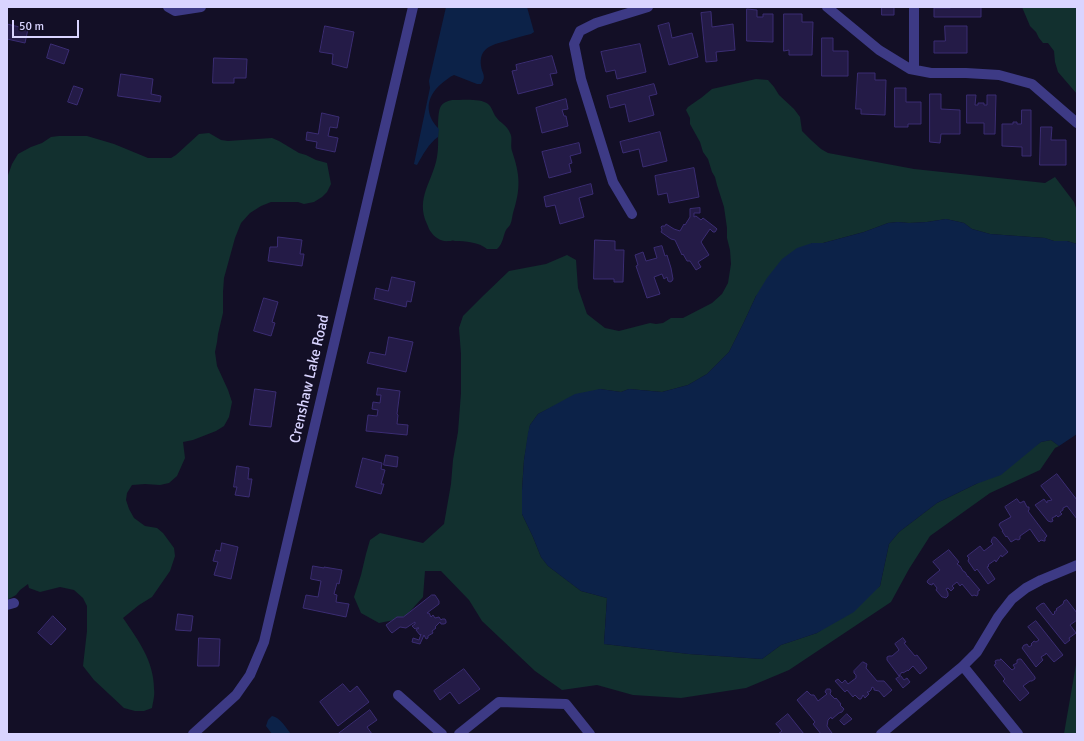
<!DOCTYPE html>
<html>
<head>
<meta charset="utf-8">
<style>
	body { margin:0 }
	#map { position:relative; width:1084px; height:741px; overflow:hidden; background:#130f26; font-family:Signika,sans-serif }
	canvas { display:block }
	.frame { position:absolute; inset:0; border:8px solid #d9d4ff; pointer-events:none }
	.scale { position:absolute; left:12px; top:20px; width:67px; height:18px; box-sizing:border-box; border:2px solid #d9d4ff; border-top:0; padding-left:5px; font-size:12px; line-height:14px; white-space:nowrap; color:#d9d4ff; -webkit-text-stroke:3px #130f26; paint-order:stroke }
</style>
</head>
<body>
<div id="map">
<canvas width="1084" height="741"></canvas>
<div class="frame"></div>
<div class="scale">50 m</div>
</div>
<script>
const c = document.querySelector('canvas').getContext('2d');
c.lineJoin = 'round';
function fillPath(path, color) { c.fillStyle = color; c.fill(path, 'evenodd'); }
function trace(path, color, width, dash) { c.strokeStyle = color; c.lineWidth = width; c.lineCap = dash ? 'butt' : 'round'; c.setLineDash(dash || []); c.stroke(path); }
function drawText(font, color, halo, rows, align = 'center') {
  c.font = font + ' Signika,sans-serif'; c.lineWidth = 3; c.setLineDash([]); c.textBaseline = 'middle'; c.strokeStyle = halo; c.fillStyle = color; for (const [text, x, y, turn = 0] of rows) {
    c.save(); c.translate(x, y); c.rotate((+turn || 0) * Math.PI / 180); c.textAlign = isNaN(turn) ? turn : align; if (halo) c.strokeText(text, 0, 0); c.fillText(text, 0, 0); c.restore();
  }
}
fillPath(new Path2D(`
	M1022,7H1077V94L1058,72L1055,62L1054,51L1048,43H1043L1039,38L1036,32L1030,26Z
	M756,79L768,80L774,87L779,95L794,109L800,117L802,131L811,140L821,149L828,153L914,169L1045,183L1055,177L1074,202L1077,211V244L1067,241H1054L1045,238L990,234L972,229L964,223L946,219L927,222L909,223L898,222L888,223L864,232L823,243H812L756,296L744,322L729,352L707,374L688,385L662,392L629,389L621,392L600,389L552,407L538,414L530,425L524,460L522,490V514L533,537L541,557L548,566L581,591L607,598L604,644L689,654L762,659L781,645L817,633L880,586L889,544L899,532L937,503L976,484L1041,442L1051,440L1059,446L1055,448L1040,470L990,493L930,536L909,569L891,602L789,670L746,688L681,698L633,695L597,685L562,690L535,671L482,621L469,600L441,571H425L423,597L404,618L379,623L361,613L354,597L361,575L366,554L370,540L380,533L423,543L444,524L451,484L453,460L458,432L461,393V354L459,328L463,316L484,295L509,271L546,264L567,255L576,260L578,288L587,314L605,328L619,331L650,323L656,324L663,323L671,318H683L712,303L722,294L728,283L731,264L730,250L727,238V228L724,207L717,185L715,177L712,172L708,159L703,152L700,142L690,124V118L686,110L688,107L698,100L701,98L712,89Z
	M452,100C462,100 481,98 488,104C492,107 493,113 496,117C500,123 507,125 510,133C513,138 510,145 512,151C520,175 521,188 513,213C512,217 512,221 510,225C509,227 507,228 506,230C503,236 503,244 497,249H487C479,242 465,241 455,241C450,240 454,241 449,241C442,242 435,238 431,232C429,230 428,226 427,224C415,198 433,181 437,157C440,143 436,120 440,108C442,103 447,101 452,100Z
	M209,133L221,140L228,141L272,138L279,141L299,153L306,155L316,160L327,163L331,184L327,192L322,197L314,202L304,204L298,202H271L261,206L250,213L241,223L235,238L224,278L223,292V313L218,334L217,342L215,352L217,366L228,390L232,402L229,417L224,426L216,431L193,440L183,442L185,458L177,476L169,483L160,485L145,484L132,485L127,493L126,500L129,509L134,518L145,526L157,528L163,533L174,548L175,556L170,571L152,597L139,605L123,618C138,640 154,661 154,689C155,695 153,702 152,708L144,711H135L124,708L94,680L83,666L87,631V606L83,598L74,590L60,587L40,592L29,588L28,584L20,590L16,595L7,600V178L12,164L18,154L31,147L42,143L51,137L59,136H87L114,144L148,158H171L176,155L199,134Z
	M1077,659V734H1064L1066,722Z`), '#12302f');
fillPath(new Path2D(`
	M446,7H527L534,32L531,34C523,36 514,38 506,41C491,45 479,48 481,66C482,74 487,76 481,84H477L454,75C449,77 445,81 441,84C426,97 424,114 439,129L438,137C429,143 422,156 417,165L414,164L430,88L429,81Z
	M946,219L964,223L972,229L990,234L1045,238L1054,241H1067L1077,244V434L1059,446L1051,440L1041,442L1001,475L976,484L937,503L899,532L889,544L880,586L854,612L817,633L781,645L762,659L689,654L604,644L607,598L581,591L548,566L541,557L533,537L522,514V490L524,460L528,433L530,425L538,414L575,394L600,389L621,392L629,389L662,392L688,385L707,374L729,352L744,322L756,296L767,278L782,259L797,248L812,243H823L864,232L888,223L898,222L909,223L927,222Z
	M272,716C281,718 286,728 291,734H272L266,726L268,720Z`), '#0c2248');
const building = new Path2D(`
	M882,7H894V15H882Z
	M950,7H981V17H934V8H950Z
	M747,9L757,10V17H763V14H773V42L747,41Z
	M711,12L712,27L733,24L735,50L716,52L717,61L706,62L701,13Z
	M784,14H802V22H813L812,55H789V50L784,51Z
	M669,23L672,38L692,33L698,57L669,65L658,26Z
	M7,24L28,29L25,43L7,39Z
	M325,26L354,32L347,68L332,64L333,54L320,52Z
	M945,26H967V53H934V41H945Z
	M822,38H833V51H848V76H822Z
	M51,44L69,50L64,64L47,58Z
	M640,44L646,72L617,79L615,70L606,72L601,52Z
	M552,56L557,73L550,74L553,85L518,94L512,71L517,70L516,65Z
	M214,58L247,59L246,78H234V83H213Z
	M858,73H875V80H886L885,115L861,114V109H856Z
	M121,74L153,79L151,94L161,96L160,102L118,96Z
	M654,84L657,94L649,96L654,115L629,122L625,104L610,108L607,96Z
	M74,86L83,89L77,105L68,102Z
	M895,88H906V102H921V124H908V127H895Z
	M930,94H941V109L960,110V134H941L940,143L930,142Z
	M967,95H976L975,105H978V103H984V105H987V95H996L995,134H984V123H967Z
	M566,99L568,109L562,110L564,116H566L568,126L542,133L536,108Z
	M1022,110H1031V156H1022V147L1002,146V124H1013V122H1017V124H1021Z
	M322,113L339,117L337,128L330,127L328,136L338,138L335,152L316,148L317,142L306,140L307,132L318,134Z
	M1041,127H1052L1051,140H1066V165H1040Z
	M660,132L667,161L643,167L639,149L623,153L620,142Z
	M579,143L581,153L570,156L572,163L569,164L571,172L549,178L542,152Z
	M694,168L699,197L669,203L667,193L658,195L655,176Z
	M591,184L593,194L579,198L584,217L560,224L555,205L546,207L544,197Z
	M700,208V213H694V217L696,216L701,220L703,218L716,228L717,229L715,232H713L710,229L701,242L709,255L698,262L701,267L696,270L690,261H687L683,254L682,255L675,240L671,239L661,232L662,230L661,227L662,226H665L666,224L674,229L680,231L684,224L685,225L690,217V209Z
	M278,237L302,240L300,254H304L302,266L268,261L270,247H277Z
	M595,240L615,241V250H624L623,282H614V279H594Z
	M662,246L665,256L667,255L671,268L673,279L672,281L670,282L668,281L667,277L664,279L662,274L654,277L660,294L647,298L636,266L638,265L635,255L643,252L646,261L657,258L654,248Z
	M392,277L415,282L411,302L407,301L406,307L374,299L376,288L388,291Z
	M264,298L278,302L272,322L275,323L271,336L254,331Z
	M389,337L413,342L406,372L367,363L370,352L385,355Z
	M378,388L400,391L397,414L398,415L397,424L408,425L407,435L366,431L368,415L377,416L378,410L372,409L373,402L380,403L381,395H377Z
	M255,389L276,392L271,427L250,425Z
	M386,455L398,457L397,467L384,465Z
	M363,458L382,463L381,469L385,470L381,484H384L381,494L356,487Z
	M237,466L249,468L248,479H252L249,497L235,495L237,487H234Z
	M1057,474L1077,500V519L1067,506L1063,508V510L1060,512L1062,514L1058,517L1056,515V516L1052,518L1053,521L1051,522L1048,521L1035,505L1044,499L1047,503V501L1052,500L1041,486Z
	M1017,499L1020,503L1024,501L1027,507H1029V510L1028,511L1047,536L1045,538V541H1044L1041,540L1039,542L1030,529L1020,536V539L1018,540L1016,539L1011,542L1007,536L1006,537L1002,531H1003L999,525L1000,523L1011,517L1005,507Z
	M994,537L996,538L1008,552L1002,557L1001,555L996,562L995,560L988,565L989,566L987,567L995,579L988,584L977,569L975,571L968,561L969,558L967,556L980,546L984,551L993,544L991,542L992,539Z
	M222,543L238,547L231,579L214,575L218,562L213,561L216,550L220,551Z
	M949,550L959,562L957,564L960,566L963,571L965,572L968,577V576L980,590L978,591V594L977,596L974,595L972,596L962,584L960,586L957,582L952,586L954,588L951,591L948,588L946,589L948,593V596L946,598L943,597H942L936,590L937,588L933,583L932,585L929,584L927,582L928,580L940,570L933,562Z
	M313,566L324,568V567L342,570L339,584L337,583L334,594L337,595L336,602L349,604L346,617L303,608L306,595L318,597L321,581L311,579Z
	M432,595H435L439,601V604L427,613H429L431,617L433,615L435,618L439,617L441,620L442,619H445L446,621V623L444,624H441L440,622L435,627L436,628L432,631L433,633L428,636V638L426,639L424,635L420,644L412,642L413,638L419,640L421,634L420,635L416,630L419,628H417L415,629L412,626L415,624V622L406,628L400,627L392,633L390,631L386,625L397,617H403Z
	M1067,600L1077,613V620L1070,625L1076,633L1069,638L1070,640L1065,644L1036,608L1041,604L1044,603L1053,615L1055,613L1054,612L1057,610L1056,609L1063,604L1064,601Z
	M178,614L193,616L191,631L176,630Z
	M53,616L66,629L51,645L38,633Z
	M1036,621L1063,655L1054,662L1046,653V654L1041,657L1043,660L1036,667L1022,648L1024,645H1025L1027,644L1029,647L1032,645L1031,644L1034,641L1036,642L1039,640L1028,627Z
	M199,638L220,639L219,666H198Z
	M903,638L906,642L904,643L915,656L917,655L927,668L920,674L913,666L908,671V670L903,673L902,672L899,676L887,660V657L889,656H892L899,650L895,644Z
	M1001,659L1012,670L1015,668L1013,665L1017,663V660L1019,659H1021L1035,677V679L1032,681H1030L1023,686L1029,693L1020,701L1003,681L1005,679L994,665L996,664L995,661L997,660H1000Z
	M863,662L867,664L866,668L877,681H884L892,690L884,697L879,691L874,690V688L872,687L871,690L869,692H867L869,694L865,698L863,695L861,699H859L855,695L853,697L847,690L845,692L835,681L838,679L842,683L845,680L848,684L856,678V675L854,673V671Z
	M464,669L480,689L459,704L450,692L440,700L434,691Z
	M901,676L904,680L907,678L910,682L903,688L896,679Z
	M343,684L350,692L357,686L369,702L338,726L320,702Z
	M827,689H830L831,691L830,694L835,699L836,698L841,704L840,705L844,709L842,712L839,713L832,719L831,717L828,720L827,726L832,733L831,734H821L813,724L815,722L797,700L807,691L811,695H814L818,701L827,694L825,692L826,690Z
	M370,710L377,720L367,727L372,734H338Z
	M788,714L804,734H778L782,731L776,724Z
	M847,714L852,719L844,725L840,721Z`);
fillPath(building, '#241b47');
trace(building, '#3b2d73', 1);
trace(new Path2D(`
	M168,7L175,11L201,7
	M827,7L879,50L910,69L931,73H966L999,75L1032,84L1077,123
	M914,7V70
	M632,214L613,182L581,79L574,44L580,31L596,23L648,7
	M7,605L14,603
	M963,666L1018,734
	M398,695L442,734
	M193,734L236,695L250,675L264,642L413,7
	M459,734L499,702L566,704L590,734
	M881,734L963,666L977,652L998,617L1012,599L1026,588L1041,580L1077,565`), '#3d3a85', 10);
drawText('15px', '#d9d4ff', '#130f26', [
	["Crenshaw Lake Road",310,379,-77]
]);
</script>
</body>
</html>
